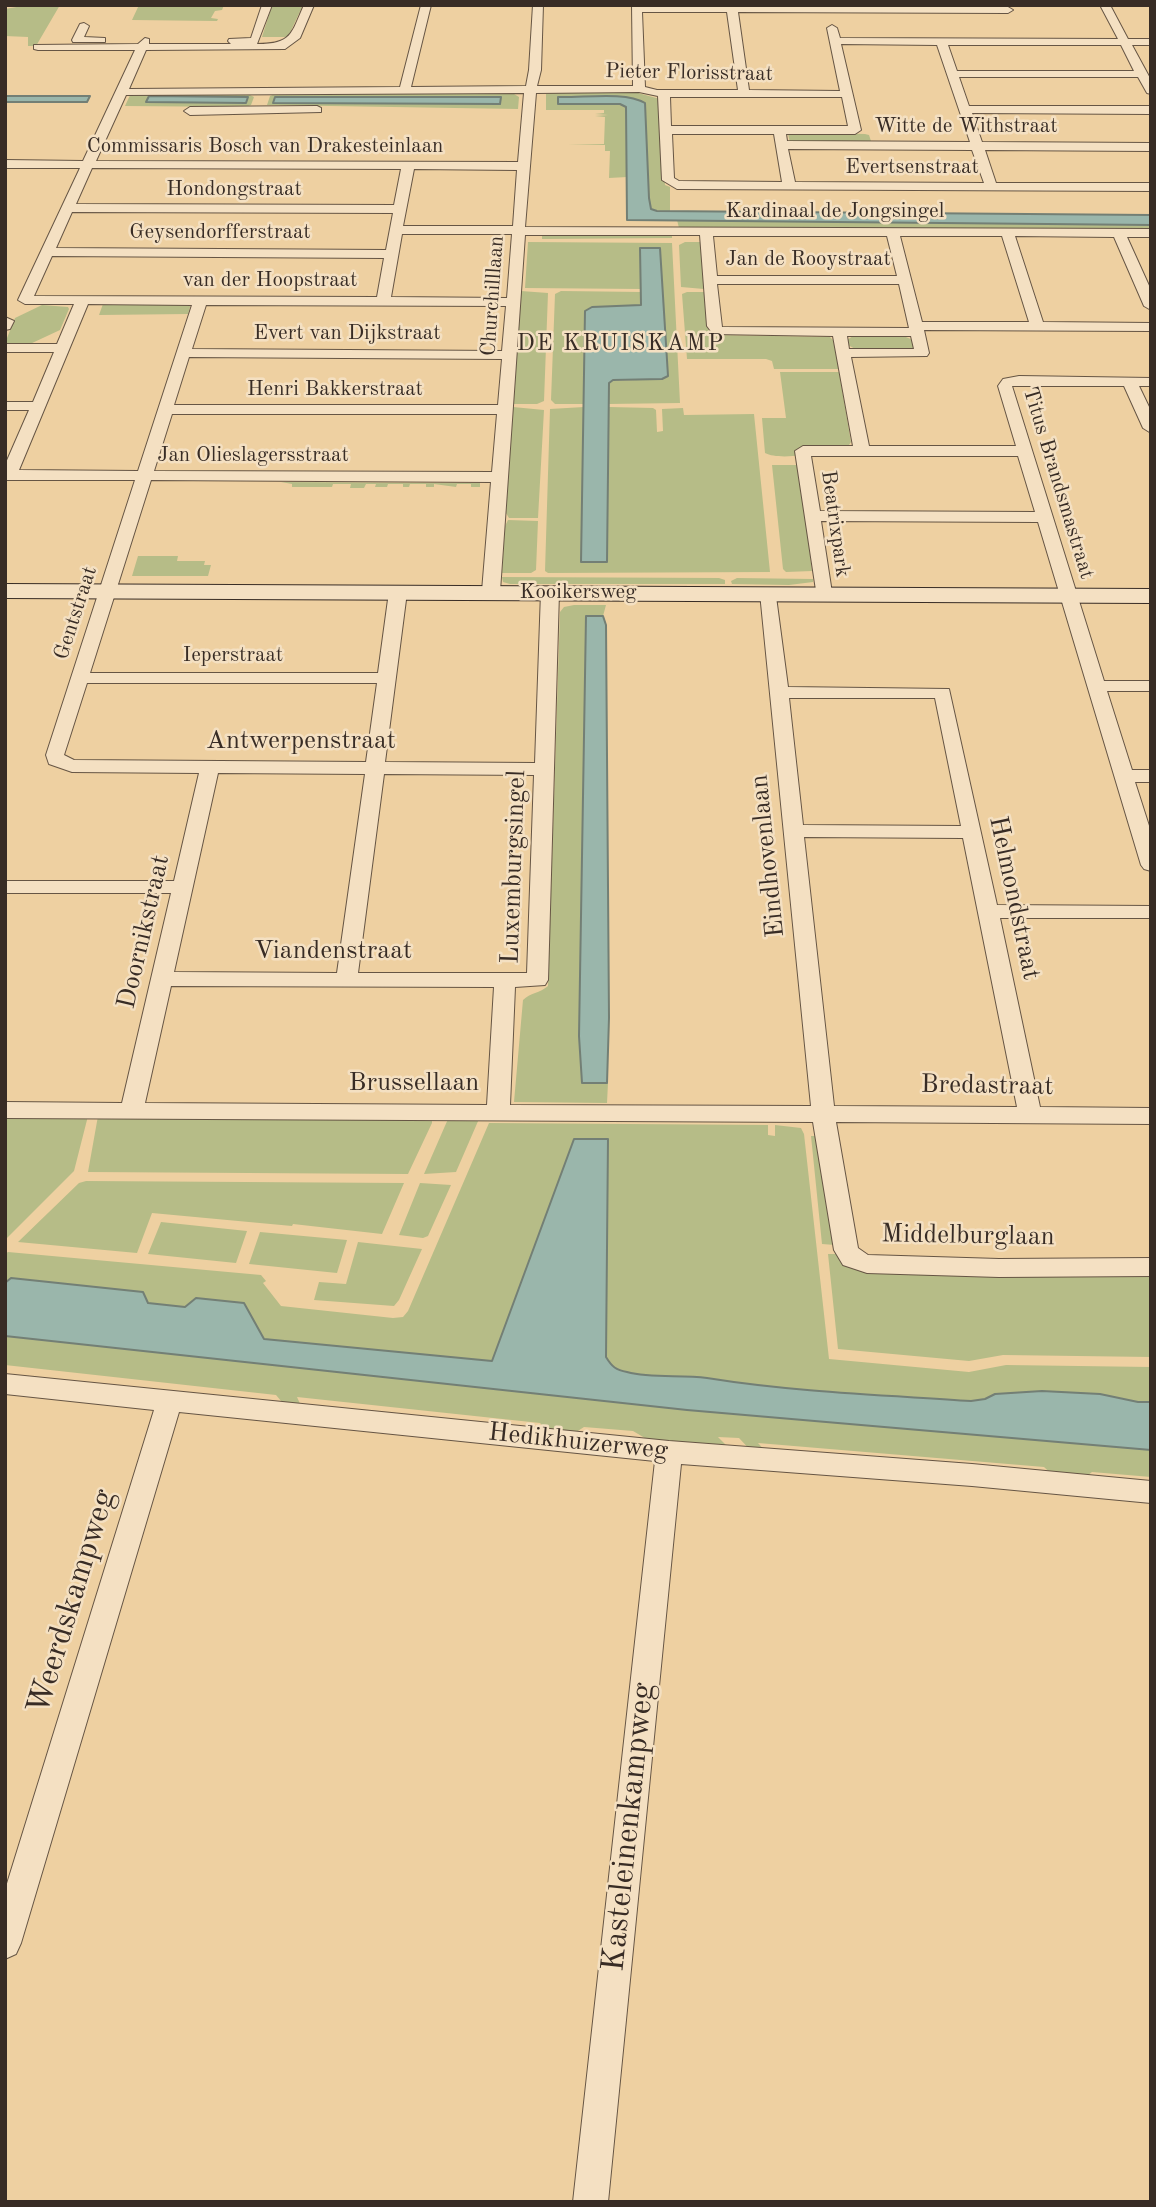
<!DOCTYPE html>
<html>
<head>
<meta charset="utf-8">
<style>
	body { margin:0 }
	#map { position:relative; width:1156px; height:2207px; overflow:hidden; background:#eed0a1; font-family:"Old Standard TT",serif }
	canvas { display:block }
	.frame { position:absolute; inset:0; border:7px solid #382c25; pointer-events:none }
</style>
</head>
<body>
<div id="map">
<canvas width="1156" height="2207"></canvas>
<div class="frame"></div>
</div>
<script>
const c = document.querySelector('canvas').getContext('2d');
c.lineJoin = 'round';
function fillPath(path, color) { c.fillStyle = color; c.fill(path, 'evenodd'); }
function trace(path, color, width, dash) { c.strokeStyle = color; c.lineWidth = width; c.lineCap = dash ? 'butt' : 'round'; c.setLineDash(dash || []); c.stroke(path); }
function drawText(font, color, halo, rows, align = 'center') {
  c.font = font + ' "Old Standard TT",serif'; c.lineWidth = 5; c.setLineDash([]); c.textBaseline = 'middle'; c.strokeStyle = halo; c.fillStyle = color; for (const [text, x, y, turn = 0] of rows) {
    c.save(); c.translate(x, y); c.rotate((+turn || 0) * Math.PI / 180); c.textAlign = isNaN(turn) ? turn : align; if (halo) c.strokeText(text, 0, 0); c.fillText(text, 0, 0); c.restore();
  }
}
fillPath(new Path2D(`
	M28,5H60L36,46H28V37L5,36V9Z
	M139,5H224L222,10L215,11L211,18L218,19L217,21L132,20Z
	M272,5H303L288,37H262Z
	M131,93L248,94L254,97L251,105L246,107L125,106Z
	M278,93L514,94L519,97L518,109L267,105L270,96ZM275,97H500L273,102Z
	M550,93H638L660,99L665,185L670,187V213L651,209C644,174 648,139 645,103L625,98H558V103L620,104L626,107L627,177L609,178L610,151H605V145H568L604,144L605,117L595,116L608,115L595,114L604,113V110H546V94Z
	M791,132L865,134L869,135L871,141L790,143L788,134Z
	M677,220L1151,225V231L679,228Z
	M542,234H672V238L542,239Z
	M528,242L672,243L680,403L608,404L610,381L662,379L640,248L642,289L525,288Z
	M685,242H701L704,289L681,287L679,245Z
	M521,291L548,293L544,401L537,404H513Z
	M561,291L642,292V305L639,307L587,309L585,404H555L551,400L555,294Z
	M687,292H705L709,332L718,335L830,337L833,340L839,369H774L772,361L766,359H687L682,294Z
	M103,304H191L188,314L99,315Z
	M42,305L68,307L69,309L60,330L30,344L5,343L15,318Z
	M901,335L913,340V348L857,350L848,345L847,340L853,336Z
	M780,372H839L851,442L849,445C830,451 782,462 765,453L762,418H786Z
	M513,407L544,410L538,518H509L506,513Z
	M584,407L582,562L607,561L609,407L653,408L656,410L657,432L663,431L662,409L683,408L684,415L754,414L770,572L548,573L545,571L550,409Z
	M772,465H799L812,571L786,572L783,569Z
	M281,482L479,483H480V487H471V484H457L456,487L434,484V487H426V484H410L409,487H403V484H388L387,487H375L376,484H366L364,488H350L351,484H333L332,487H292V484Z
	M508,520L538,521L536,570L531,573H502L505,526Z
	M138,556H178L177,561H205L204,565H211L208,576H132Z
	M502,577L719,578L725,580V584H510L503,582Z
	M737,578L813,579V582L789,585L732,584L731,581Z
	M574,605H606L603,616H586L579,1035L582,1083H608L607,1103L514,1102L523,1000C530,993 540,993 548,986L560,612L564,607Z
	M5,1116H88L74,1171L5,1240Z
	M98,1116L432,1118V1123L408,1174L88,1172Z
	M448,1119H479L456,1172L424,1174Z
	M489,1123L768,1125V1135L775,1136V1125L801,1128L804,1134L829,1359L969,1372L1006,1365L1151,1367V1402H1138L1100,1394L1042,1391L995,1394L985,1399L971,1401C883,1395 794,1393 707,1378C681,1374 653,1379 627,1372C616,1370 612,1367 606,1358L608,1139H574L492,1361L263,1339L196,1298L185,1307L148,1303L143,1292L11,1278L5,1283V1254L8,1252L261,1275L266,1281L263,1283L281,1306L393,1318L403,1317L408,1311Z
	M811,1136H824L835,1245L822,1244Z
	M86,1181L404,1183L382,1234L293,1224L292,1226L152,1213L137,1253L18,1242L79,1183Z
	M420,1183L451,1185L428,1236L423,1238L399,1235Z
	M161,1222L247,1231L236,1263L148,1254Z
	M260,1232L347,1240L337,1273L249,1264Z
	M358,1242L422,1249L399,1300L394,1306L314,1300L319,1282L346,1284Z
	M828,1254H837L844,1265L859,1270L1151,1276V1357L1003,1355L969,1361L838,1349Z
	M5,1336L687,1410L1151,1450V1477L1092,1472L1078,1483L1060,1482L1044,1467L758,1443L767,1453L755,1455L739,1438L718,1437L729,1448L650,1441L633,1431L584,1427L567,1438L553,1437L540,1423L297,1397L302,1408H287L276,1395L5,1365Z`), '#b6bc87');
const water = new Path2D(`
	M5,96H90L87,102H5Z
	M149,96L248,97L246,103L146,102Z
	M275,97H501L500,104L273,103Z
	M558,97C583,98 625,91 645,103L649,198L651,209L657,211L1151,215V225L627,220L626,107L620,104H558Z
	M640,248H660L668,376L662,379L613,380L609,383L607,562H581L585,311L592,307L641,305Z
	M586,616H603L606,625L609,1018L607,1083H582L579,1036Z
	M574,1139H608L606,1357C612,1367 616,1370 627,1372C653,1379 681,1374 707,1378C794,1392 883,1395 971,1401L985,1399L995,1394L1042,1391L1100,1394L1138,1402H1151V1450L687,1410L5,1336V1283L11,1278L143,1292L148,1303L185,1307L196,1298L244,1303L264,1339L492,1361Z`);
fillPath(water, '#9ab6ab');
trace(water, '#737f75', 2);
const street = new Path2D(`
	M262,5H272L257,44C292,44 291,34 304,5H314L300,38L285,49L146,50L129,89L400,87L421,5H431L411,87L526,86L529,70L533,5H543L541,70L537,86H633L632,5L1008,7L1013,10L1008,13L738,12L749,90L840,91L827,28L832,25L837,28L840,38L1118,39L1100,5H1110L1128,39H1151V45H1132L1151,80V94L1147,93L1138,77H959L969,106H1151V114L972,113L982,142L1151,143V151L985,150L996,183H1151V191L677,189L662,180L658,96L639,92L536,93L525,227L1151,229V237H1127L1151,290V310L1144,306L1114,237L1015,236L1043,322L1151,323V331L924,330L929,353L927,356L851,357L869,446H1016L998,386L1003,379L1019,376L1151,378V386H1139L1151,411V433L1143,428L1124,386H1012L1104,681H1151V691H1107L1132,770H1151V782H1135L1151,832V871L1144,869L1141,865L1038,522L821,521L832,593L829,597H817L795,451L803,446H853L833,336L713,334L707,326L700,235H525L500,591L497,595L491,596L482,591L491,482L151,480L90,673H378L389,592L398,587L407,592L385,762L535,763L541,592L550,587L556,588L559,592L548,980L545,985L515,987L510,1105L811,1106L760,593L763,589H775L788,687L949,689L997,905L1151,906V918H1000L1040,1107L1151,1108V1124L836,1122L858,1248L868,1255L999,1259L1151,1258V1276L999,1277L867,1273L843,1265L834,1250L813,1122L5,1118V1102L122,1103L171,893H5V881H174L199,773L72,772L49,764L46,755L135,480H5V465L29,410H5V402H33L54,352H5V344H57L74,304H25L18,300L80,168H5V160L83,161L135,50H38L34,49V45L138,44L145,38L149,39V44H231L228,41L229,39L251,38ZM642,12H727L738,90H657L645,87ZM841,44L937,45L970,142L787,141L786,134H855L861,130ZM948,45H1121L1134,71H957ZM524,93L518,162L96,161L126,95ZM670,97H842L848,126H671ZM672,134H774L782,182L679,181L674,178ZM788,149L972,150L984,183L795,182ZM92,168L401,169L394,205L76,204ZM414,169L517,170L513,226H403ZM72,212L393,213L386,250L56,248ZM402,234H512L507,298L391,297ZM713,236H887L897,276H717ZM900,236H1002L1029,322H922ZM52,256L384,258L377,297L34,296ZM717,284H899L909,328L722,327ZM88,304L192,305L138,471L19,470ZM206,305L506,306L502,351L192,349ZM847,336H911L914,349H849ZM189,357L502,359L498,405H174ZM172,414H497L492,472L154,471ZM811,456H1018L1035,512L820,511ZM87,683H377L366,762L74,760L64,755ZM789,698H935L961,826L803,825ZM218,773L365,774L337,973L174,972ZM384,774L534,775L527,973H358ZM804,837L963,838L1017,1107L834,1106ZM171,986L494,987L487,1105L145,1103Z
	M84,23L89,26L84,37L105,38V42H73L72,40L80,24Z
	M317,106L321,108V112L190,115L184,111L190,107Z
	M5,317L14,321L10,329L5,330Z
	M5,1374L669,1441L972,1464L1151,1481V1503L972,1486L681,1464L608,2202H573L655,1461L179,1412L21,1943L16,1954L5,1959V1890L154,1410L5,1394Z`);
const secondary = new Path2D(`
	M5,584L1151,589V603L5,598Z`);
trace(street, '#654', 2);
trace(secondary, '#382c25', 2);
fillPath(street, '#f4e0c2');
fillPath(secondary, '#f4e0c2');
drawText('21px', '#382c25', '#f4e0c2', [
	["Pieter Florisstraat",689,73,1],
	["Witte de Withstraat",966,126],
	["Commissaris Bosch van Drakesteinlaan",265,146],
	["Evertsenstraat",912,167],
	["Hondongstraat",234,189],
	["Kardinaal de Jongsingel",835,211],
	["Geysendorfferstraat",220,232],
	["Jan de Rooystraat",808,259],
	["van der Hoopstraat",270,280],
	["Churchilllaan",493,296,-86],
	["Evert van Dijkstraat",347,333],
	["Henri Bakkerstraat",335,389],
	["Jan Olieslagersstraat",253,455],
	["Titus Brandsmastraat",1058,483,73],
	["Beatrixpark",835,524,82],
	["Kooikersweg",578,592],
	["Gentstraat",76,613,-72],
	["Ieperstraat",233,655]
]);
c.letterSpacing = '2px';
drawText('23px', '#382c25', '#f4e0c2', [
	["DE KRUISKAMP",621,344]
]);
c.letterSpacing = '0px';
drawText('26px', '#382c25', '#f4e0c2', [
	["Antwerpenstraat",301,741],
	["Eindhovenlaan",768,856,-96],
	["Luxemburgsingel",514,867,-88],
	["Helmondstraat",1014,898,78],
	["Doornikstraat",144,932,-77],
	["Viandenstraat",333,951],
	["Brussellaan",414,1083],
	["Bredastraat",987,1086,1],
	["Middelburglaan",968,1236,1],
	["Hedikhuizerweg",578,1442,6]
]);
drawText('32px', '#382c25', '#f4e0c2', [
	["Weerdskampweg",72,1602,-73],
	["Kasteleinenkampweg",629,1827,-84]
]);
</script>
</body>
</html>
